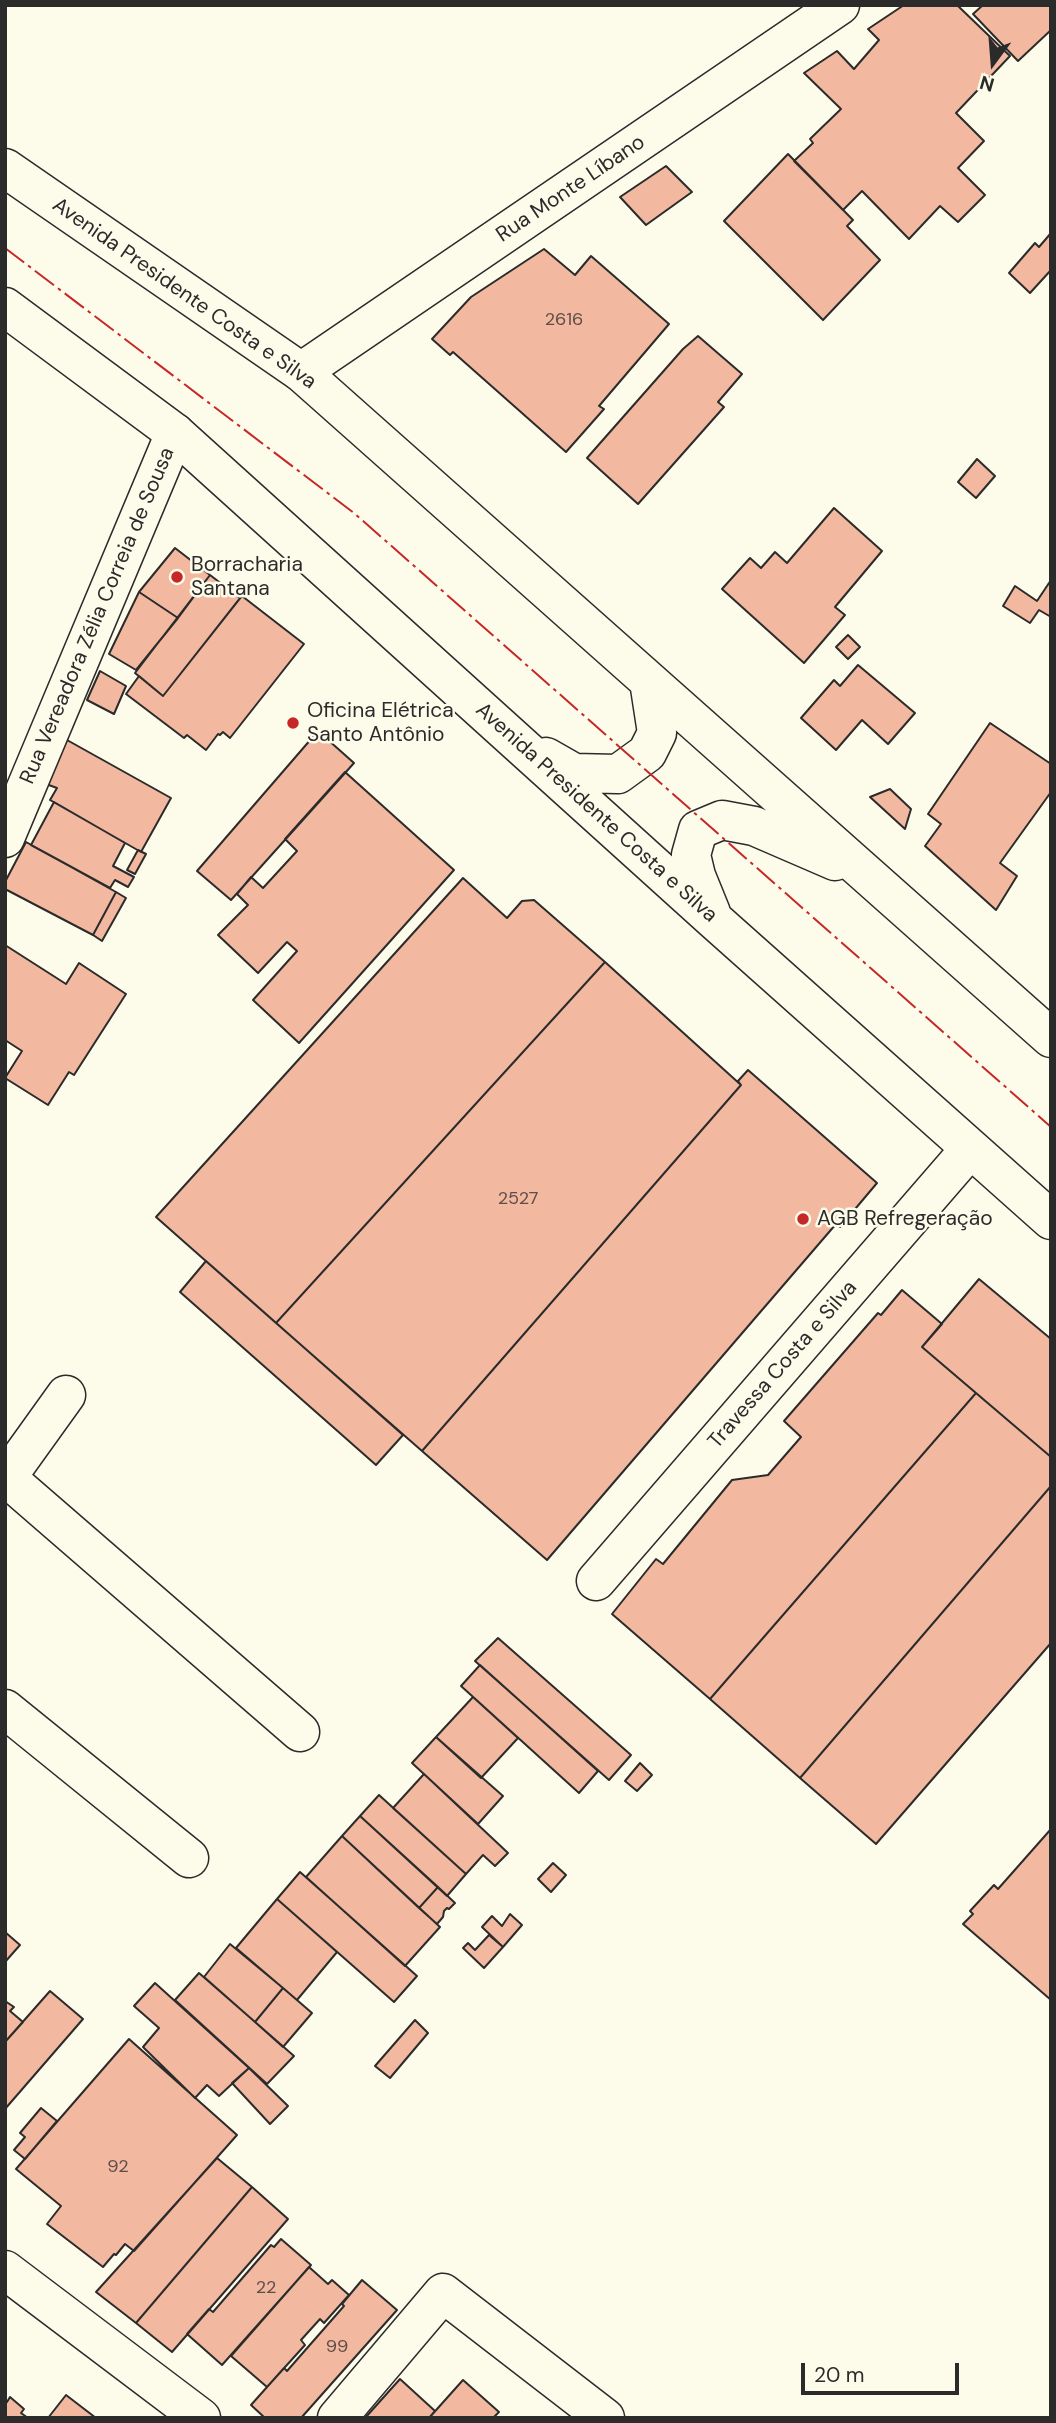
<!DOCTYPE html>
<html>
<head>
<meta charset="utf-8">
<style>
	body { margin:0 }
	#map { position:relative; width:1056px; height:2423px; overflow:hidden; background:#fdfbea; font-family:"DM Sans",sans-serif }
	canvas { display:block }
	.frame { position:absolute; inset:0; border:7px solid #2b2b2b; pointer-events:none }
	.north { position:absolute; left:958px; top:28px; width:70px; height:70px; -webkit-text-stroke:5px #fdfbea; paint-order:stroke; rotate:196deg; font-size:19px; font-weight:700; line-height:28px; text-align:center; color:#2b2b2b }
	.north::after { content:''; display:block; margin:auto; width:24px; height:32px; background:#2b2b2b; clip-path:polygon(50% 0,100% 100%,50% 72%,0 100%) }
	.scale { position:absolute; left:801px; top:2363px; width:158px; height:32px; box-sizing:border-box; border:4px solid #2b2b2b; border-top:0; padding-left:9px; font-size:21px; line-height:24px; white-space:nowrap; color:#2b2b2b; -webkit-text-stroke:5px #fdfbea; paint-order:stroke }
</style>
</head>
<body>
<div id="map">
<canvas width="1056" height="2423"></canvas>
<div class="frame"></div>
<div class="north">N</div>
<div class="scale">20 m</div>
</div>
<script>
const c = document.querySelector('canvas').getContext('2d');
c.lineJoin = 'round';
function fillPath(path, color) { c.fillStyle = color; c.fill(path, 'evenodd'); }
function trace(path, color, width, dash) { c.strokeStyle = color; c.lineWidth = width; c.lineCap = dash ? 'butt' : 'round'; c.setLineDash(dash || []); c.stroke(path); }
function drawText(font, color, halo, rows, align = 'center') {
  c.font = font + ' "DM Sans",sans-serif'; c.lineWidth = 5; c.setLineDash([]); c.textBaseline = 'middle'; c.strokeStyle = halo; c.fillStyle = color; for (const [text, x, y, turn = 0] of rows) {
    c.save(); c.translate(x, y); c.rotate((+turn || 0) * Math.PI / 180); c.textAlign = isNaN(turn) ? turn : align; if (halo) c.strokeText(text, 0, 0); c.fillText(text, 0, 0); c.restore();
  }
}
const building = new Path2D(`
	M904,5H957L1010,56L956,113L984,141L958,168L985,195L958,222L940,206L909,239L862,191L843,210L794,161L813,143L810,139L841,109L804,73L837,51L854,69L879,40L868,29Z
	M983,5H1050L1051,30L1018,61L973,14Z
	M788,154L853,220L847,226L880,260L823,320L724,221Z
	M666,166L692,192L646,225L620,197Z
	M1051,233V270L1030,293L1009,273L1035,243L1039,247Z
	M544,249L575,275L591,256L669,324L599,406L604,409L566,452L453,352L450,355L432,339L471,297Z
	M698,336L742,374L718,402L724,407L638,504L587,458L683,349Z
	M977,459L995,476L976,498L958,482Z
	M834,508L882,551L835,607L845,615L804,663L722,589L750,558L761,568L775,552L787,563Z
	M175,548L210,575L178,618L139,592Z
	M210,575L240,598L163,696L135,673Z
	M1051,580V617L1039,610L1030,623L1003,606L1015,586L1037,601Z
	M139,592L178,618L136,670L109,654Z
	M242,596L304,644L230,738L223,732L220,735L218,734L206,750L187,735L184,738L126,694L139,676L163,696Z
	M848,635L860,647L848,659L836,647Z
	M858,665L915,713L888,744L862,720L836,750L801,718L834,680L840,686Z
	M100,671L126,686L114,714L87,700Z
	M990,723L1051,764V792L1000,863L1017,876L996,910L925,846L941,824L928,814Z
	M318,731L354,763L231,900L197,871Z
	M67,740L171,798L141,852L50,800L57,788L46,784Z
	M345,772L454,870L299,1043L253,1000L297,951L287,942L258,973L218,935L248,905L237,894L251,877L263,888L297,851L285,839Z
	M890,789L911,809L905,829L870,797Z
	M54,802L125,843L113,866L134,877L128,887L115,880L110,888L31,845Z
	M26,842L116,892L93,935L5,889V882Z
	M138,850L146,854L135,874L127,870Z
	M463,878L507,918L522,901L534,900L605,962L276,1323L156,1217Z
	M116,892L126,898L102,941L93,935Z
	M5,945L66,984L79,963L126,994L74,1075L69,1072L48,1105L5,1078L22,1051L5,1040Z
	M605,962L741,1085L422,1451L276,1323Z
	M748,1070L877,1183L840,1227L836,1224L547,1560L422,1451L741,1085L738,1081Z
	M206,1261L403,1435L376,1465L180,1292Z
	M979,1279L1051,1339V1457L922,1347Z
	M902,1290L942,1324L922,1347L976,1393L710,1699L612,1614L656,1559L663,1564L732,1480L768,1475L801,1437L784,1421L878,1313L881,1315Z
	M976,1393L1051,1457V1486L800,1778L710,1699Z
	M1051,1486V1643L876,1844L800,1778Z
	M498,1638L631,1755L609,1780L475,1661Z
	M480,1665L598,1771L579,1793L461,1686Z
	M473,1697L518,1738L481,1778L436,1737Z
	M436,1737L503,1796L478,1824L412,1763Z
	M640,1763L652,1775L637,1791L625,1781Z
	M424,1774L508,1853L495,1866L483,1855L466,1874L393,1808Z
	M379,1795L466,1874L447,1896L360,1816Z
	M360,1816L438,1887L419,1908L342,1836Z
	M1051,1829V2000L963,1924L973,1914L970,1911L994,1885L998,1889Z
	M342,1836L440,1927L405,1966L306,1877Z
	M553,1863L566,1875L551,1892L538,1879Z
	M300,1872L417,1976L394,2002L277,1899Z
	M438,1887L455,1903L449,1909L447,1908L444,1911L443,1917L437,1924L419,1908Z
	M277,1899L337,1952L297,2000L236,1948Z
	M510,1914L522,1925L503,1947L482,1927L492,1916L502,1926Z
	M5,1932L20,1945L5,1962Z
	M489,1935L503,1947L484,1968L463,1948L468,1943L475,1950Z
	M230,1944L283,1988L255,2022L204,1977Z
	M199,1973L294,2056L267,2084L175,2000Z
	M155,1983L249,2068L219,2096L207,2085L195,2098L143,2047L159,2028L134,2006Z
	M283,1988L312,2013L283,2047L255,2022Z
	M50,1991L83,2019L5,2109V2042Z
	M5,2001L14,2007L10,2011L23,2022L5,2042Z
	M415,2020L428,2033L390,2078L375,2066Z
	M129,2039L237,2135L134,2251L125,2244L116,2255L114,2254L103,2267L47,2224L61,2206L16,2169Z
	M249,2068L288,2106L270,2124L232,2083Z
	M41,2108L57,2121L25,2159L14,2150L25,2137L20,2133Z
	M217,2158L252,2187L136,2323L96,2292Z
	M252,2187L288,2219L172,2352L136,2323Z
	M281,2239L311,2265L222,2365L187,2334L209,2309L213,2312L271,2245L274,2247Z
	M309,2267L328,2284L332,2280L349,2295L324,2323L320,2319L301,2340L305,2345L267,2387L231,2356Z
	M362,2280L397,2310L301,2418H265L251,2405L284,2368L287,2371L344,2306L342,2304Z
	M400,2379L435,2411L429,2418H365Z
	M463,2380L499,2412L493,2418H429Z
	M66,2395L96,2418H48Z
	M10,2397L24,2409L21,2413L28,2418H5V2400L7,2402Z`);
fillPath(building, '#f2b8a0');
trace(building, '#2b2b2b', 2);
const street = new Path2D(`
	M5,838L175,433
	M7,1478L300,1732
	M5,1480L66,1395
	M596,1581L970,1149
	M5,1709L189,1858
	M5,2270L201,2418
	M337,2418L443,2293L605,2418`);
const secondary = new Path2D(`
	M301,372L840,5`);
const primary = new Path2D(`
	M5,168L301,372L1051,1038
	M5,307L175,433L713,919L1051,1220
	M546,757L574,773L618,774L647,753L657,733L649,681
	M711,913L696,876L691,855L698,830L722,820L754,826L835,861`);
trace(street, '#2b2b2b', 41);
trace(secondary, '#2b2b2b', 41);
trace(primary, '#2b2b2b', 41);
trace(street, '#fdfbea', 38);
trace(secondary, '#fdfbea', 38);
trace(primary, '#fdfbea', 38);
trace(new Path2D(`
	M5,248L354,513L1051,1127`), '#c62828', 2, [24, 5, 3.5, 5]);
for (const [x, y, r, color] of [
	[177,577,7,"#c62828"],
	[293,723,7,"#c62828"],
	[803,1219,7,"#c62828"]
]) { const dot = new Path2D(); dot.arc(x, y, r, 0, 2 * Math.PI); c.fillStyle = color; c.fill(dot); trace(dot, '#fdfbea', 2.5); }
drawText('18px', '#5d4e48', null, [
	["2616",564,320],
	["2527",518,1199],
	["92",118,2167],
	["22",266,2288],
	["99",337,2347]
]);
drawText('21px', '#2b2b2b', '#fdfbea', [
	["Rua Monte Líbano",571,189,-34],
	["Avenida Presidente Costa e Silva",184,294,35],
	["Rua Vereadora Zélia Correia de Sousa",98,616,-67],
	["Avenida Presidente Costa e Silva",596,813,42],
	["Travessa Costa e Silva",783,1365,-49]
]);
drawText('21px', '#2b2b2b', '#fdfbea', [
	["Borracharia",191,565],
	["Santana",191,589],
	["Oficina Elétrica",307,711],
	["Santo Antônio",307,735],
	["AGB Refregeração",817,1219]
], 'left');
</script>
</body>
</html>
